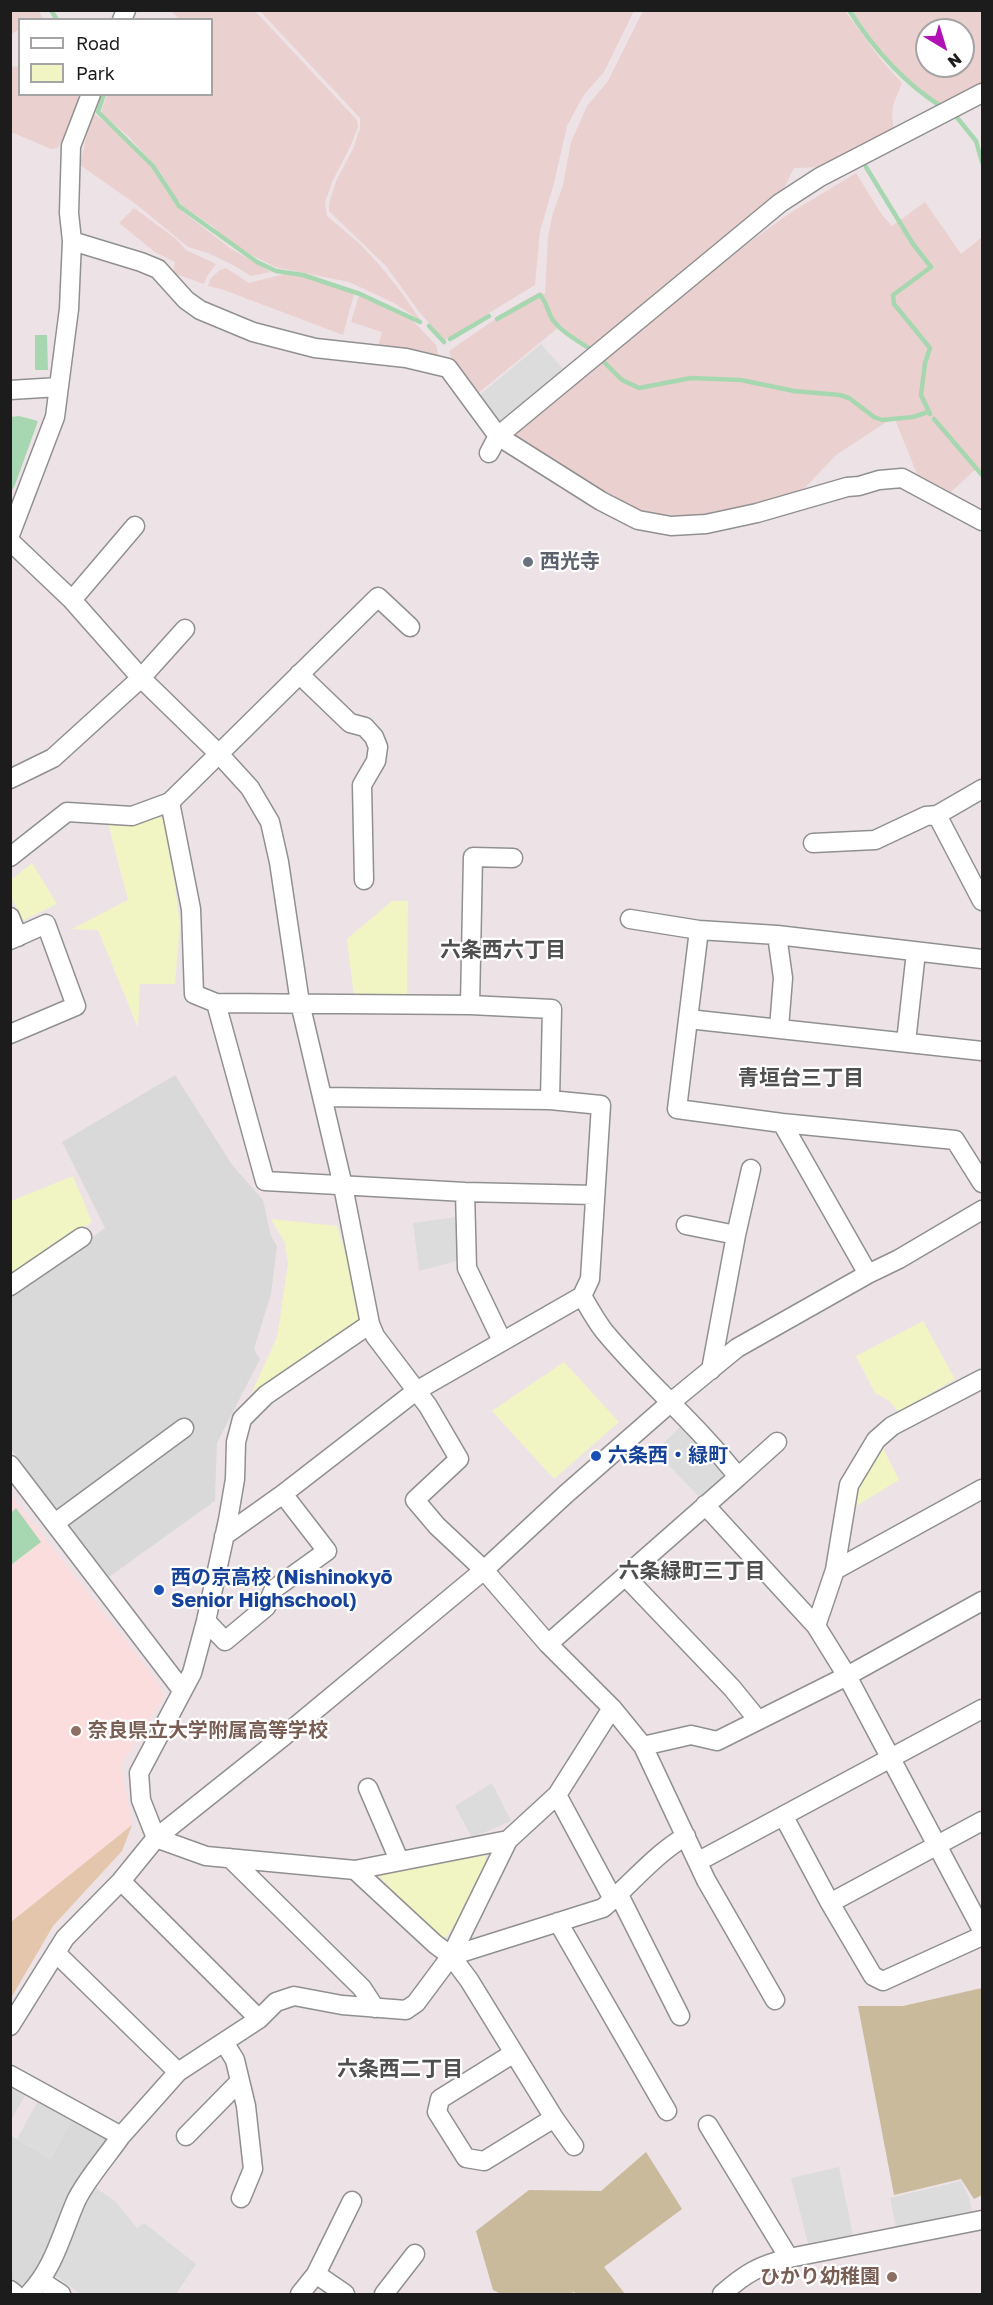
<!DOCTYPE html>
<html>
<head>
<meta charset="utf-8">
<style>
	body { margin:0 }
	#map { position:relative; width:993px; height:2305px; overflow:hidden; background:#ede3e6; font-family:"Golos Text",sans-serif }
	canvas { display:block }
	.frame { position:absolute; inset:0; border:12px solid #1c1c1c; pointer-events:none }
	.legend { position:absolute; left:18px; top:18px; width:195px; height:78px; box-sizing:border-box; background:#fff; border:2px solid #a4a4a4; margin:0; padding:8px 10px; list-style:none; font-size:18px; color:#1c1c1c }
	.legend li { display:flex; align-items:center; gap:12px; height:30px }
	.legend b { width:30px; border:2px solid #a4a4a4 }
	.north { position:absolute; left:915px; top:18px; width:60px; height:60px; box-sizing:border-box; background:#fff; border:2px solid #a4a4a4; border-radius:50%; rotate:142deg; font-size:16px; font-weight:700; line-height:24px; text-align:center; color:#1c1c1c }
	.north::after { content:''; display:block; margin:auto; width:21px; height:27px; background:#b112b6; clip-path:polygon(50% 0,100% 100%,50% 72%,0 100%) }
</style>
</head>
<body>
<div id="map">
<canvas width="993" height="2305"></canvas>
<div class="frame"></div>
<ul class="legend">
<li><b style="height:8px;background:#fff"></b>Road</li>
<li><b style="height:16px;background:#f1f4c3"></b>Park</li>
</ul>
<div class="north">N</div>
</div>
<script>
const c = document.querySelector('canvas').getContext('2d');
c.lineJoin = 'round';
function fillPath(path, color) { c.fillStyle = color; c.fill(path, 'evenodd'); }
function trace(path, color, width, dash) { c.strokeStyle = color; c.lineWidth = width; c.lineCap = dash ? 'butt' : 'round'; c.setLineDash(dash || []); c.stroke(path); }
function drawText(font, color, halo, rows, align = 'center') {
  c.font = font + ' "Golos Text","Noto Sans JP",sans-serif'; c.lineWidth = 4.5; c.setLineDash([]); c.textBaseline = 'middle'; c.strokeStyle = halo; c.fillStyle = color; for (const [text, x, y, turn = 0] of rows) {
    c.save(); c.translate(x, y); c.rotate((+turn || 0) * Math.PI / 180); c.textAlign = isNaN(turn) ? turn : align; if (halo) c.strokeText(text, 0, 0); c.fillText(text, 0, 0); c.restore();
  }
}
fillPath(new Path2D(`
	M175,1075L233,1166L263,1200L271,1236L277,1246L271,1294L254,1349L260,1359L217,1443L215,1501L106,1579L11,1449L10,1296L105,1228L62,1142Z
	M73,2118L109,2139L71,2192L44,2258L31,2277L10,2294V2135L50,2159Z`), '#dad9da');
fillPath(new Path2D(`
	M10,1494L157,1681L164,1697L121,1765L132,1825L11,1922Z`), '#fcdddd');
fillPath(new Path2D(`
	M11,10L39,11L43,19L20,20L19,30L11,34Z
	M171,11H255L357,120L358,127L350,147L333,180L325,202L327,216L361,245L382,268L402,293L421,321L394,303L349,282L275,267L236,247L211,225L184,207L174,196L159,170L128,136L101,113L107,95L212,94V20L179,19Z
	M260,11H634L604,72L583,96L567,126L554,183L540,231L535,285L445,340L420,313L386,266L329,211V203L337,179L353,149L360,128V118Z
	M643,11H845L882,61L902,83L893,105L892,117L894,129L824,167L794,168L781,194L591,348L560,326L476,395L456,371L449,351L516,305L540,292L545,294L548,237L553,213L563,185L571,142L587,106L608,81Z
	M851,11H982V85L942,106L910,82L880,52ZM927,30H963V66H927Z
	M10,66L19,67L20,94L78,95L79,100L67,137L57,148L51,149L11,132Z
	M92,112L129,142L151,166L169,195L183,212L230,248L271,272L251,276L233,265L208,253L188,247L137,205L80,165Z
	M856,173L882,215L892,226L925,202L961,254L982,237V472L978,467L951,492L917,474L894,417L836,455L802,491L705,516H677L640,512L515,437V428L737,251L790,213Z
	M134,208L176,239L186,250L216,264L207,276L204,284L173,273L175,262L155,252L119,223Z
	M226,268L249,283L284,274L303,277L354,294L343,335L224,290L208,286L211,278L220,270Z
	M359,295L411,319L436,345L438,355L378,346L382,332L351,322Z`), '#ead0cf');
fillPath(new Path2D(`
	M132,1825L122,1851L53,1926L11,1998V1922Z`), '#e3c6ac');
fillPath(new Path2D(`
	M982,1988V2195L974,2199L961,2179L894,2195L858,2006H903Z
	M646,2152L682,2209L604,2267L625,2294H576L574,2292L569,2294H501L493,2290L476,2231L529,2190L601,2191Z`), '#c8ba9b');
fillPath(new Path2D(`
	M166,817L180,924L175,984H140L138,1028L98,930L72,929L128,900L108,823Z
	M32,863L57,904L22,921L11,896V880Z
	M392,901H408L407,994L354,996L347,939Z
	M73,1176L92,1222L11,1276V1201Z
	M271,1219L337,1226L365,1317L252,1392L277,1337L288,1264L285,1243Z
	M923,1321L955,1379L899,1412L888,1400L875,1393L856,1356Z
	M564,1362L619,1422L554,1479L492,1411Z
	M883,1448L899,1480L853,1508L859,1483Z
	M485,1853L486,1878L447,1936L440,1939L379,1876Z`), '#f1f4c3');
fillPath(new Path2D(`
	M541,344L564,370L500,422L494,423L477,397Z
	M456,1217L461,1260L419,1271L413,1223Z
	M681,1426L722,1470L723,1482L703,1501L655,1451Z
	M492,1783L511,1821L472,1838L455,1806Z
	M11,2085L26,2094L11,2120Z
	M39,2099L73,2118L50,2159L17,2139Z
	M839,2167L853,2235L808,2243L791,2178Z
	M961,2181L969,2197L972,2211L896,2227L890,2198Z
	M95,2187L116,2202L137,2228L144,2223L196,2264L176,2294H81L54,2275L83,2202Z`), '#dcdcdc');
fillPath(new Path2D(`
	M35,335H47L48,370H35Z
	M19,416L38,421L15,485L11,492V417Z
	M16,1508L41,1542L11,1565V1513Z`), '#a7d7b0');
trace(new Path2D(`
	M51,10L57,20
	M849,10C873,48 904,83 942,107
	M104,94L98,112L153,166L179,206L257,262L276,271L303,275L360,294L420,322
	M955,115L976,141L982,162
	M866,167L913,244L931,267L893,295L894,304L930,348L925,363L921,395L930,414
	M497,319L540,295C546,301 547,309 551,317C558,330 578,341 590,349
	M429,326L444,342
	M450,339L489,316
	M602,360L622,380L639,388L691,378L741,380L794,391L840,395L849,398L874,417L882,420L913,417L928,412
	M934,419L982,475`), '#a7d7b0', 4.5);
const minor = new Path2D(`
	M122,20L126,10
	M72,241L141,262L158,269L186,300L200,310L253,332L315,348L406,358L448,368L498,436L601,501L638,520L671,526L706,524L757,513L847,487L859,486L879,480L902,478L982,521
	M10,390L59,387
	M489,453L498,436L780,203L820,177L982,93
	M10,535L55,417L69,309L72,241L69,213L71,146L91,94
	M10,541L72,600L141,678L219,754L250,788L270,822L279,862L300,1003L343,1186L370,1324L375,1336L428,1406L459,1459L415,1500L437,1526L484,1570L548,1644L612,1708L643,1746L706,1880L775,2000
	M72,600L135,526
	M410,627L378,597L170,802L191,909L194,994L216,1003L470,1005L552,1009L550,1100
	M299,674L350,723L365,727L374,737L378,747L376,761L362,785L364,880
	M10,779L53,758L141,678L185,629
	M937,815L982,901
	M813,843L875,840L926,816L937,815L982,789
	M10,857L67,812L132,816L170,802
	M10,917L18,937
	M630,919L699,930L777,935L982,959
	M699,930L677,1109L782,1123L955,1140L982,1183
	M777,935L783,978L779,1028
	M10,940L46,924L76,1006L10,1034
	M216,1003L265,1181L465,1192L594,1195
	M470,1005L473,857L513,858
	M688,1019L982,1051
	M906,1042L916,952
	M323,1097L550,1100L601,1105L590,1279L582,1296C589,1308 596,1321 604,1331C646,1382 698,1425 738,1477L548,1644
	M782,1123L868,1274
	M465,1192L467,1268L502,1341
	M686,1225L736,1235
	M10,1286L82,1237
	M370,1324L266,1395L242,1419L236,1442L235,1479L228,1520L206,1621L192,1673L139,1773L141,1800L156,1838L206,1856L355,1870L508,1840L557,1795L612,1708
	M711,1370L736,1235L751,1169
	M10,1465L182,1690
	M738,1477L777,1442
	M705,1505L816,1626L847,1676L982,1930
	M55,1523L184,1428
	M224,1536L283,1494L416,1391L582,1296
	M835,1570L982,1489
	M625,1576L732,1688L758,1720
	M206,1621L225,1641L266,1607L274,1589L327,1551L283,1494
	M816,1626L835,1570L849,1485L876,1440L892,1426L982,1379
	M643,1746L691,1735L717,1741L847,1676L982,1601
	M368,1788L399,1860
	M557,1795L613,1899
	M784,1817L830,1903L873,1976L883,1981L982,1936
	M230,1858L362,1988L375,2008
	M699,1861L982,1709
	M355,1870L435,1944L451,1956L469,1980L554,2118L484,2161L466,2158L437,2112L440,2099L514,2053
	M121,1881L259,2019
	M619,1895L680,2016
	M830,1903L982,1821
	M558,1922L667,2111
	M56,1953L178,2072
	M451,1956L508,1840
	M10,2026L65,1938L121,1881L156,1838L284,1736L484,1570L566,1494L670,1403L737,1348L868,1274L899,1259L982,1210
	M224,2042L235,2060L246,2106L253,2169L241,2198
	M10,2075L121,2136C108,2155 85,2181 76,2201C62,2233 54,2268 29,2294
	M554,2118L574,2146
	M708,2125L789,2258
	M121,2136L178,2072L259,2019L276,2002L294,1996L342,2005L406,2010L416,2003L451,1956L603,1908C631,1884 655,1854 686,1836
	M186,2136L240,2081
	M316,2274L345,2294
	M41,2281L61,2294
	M10,2290L15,2294
	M300,2294L316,2274L352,2201
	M384,2294L415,2254
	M722,2294C746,2273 758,2266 789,2258L982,2220`);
trace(minor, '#909090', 21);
trace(minor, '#fff', 18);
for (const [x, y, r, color] of [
	[528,562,6,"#6b7280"],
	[596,1456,6,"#1a4fb4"],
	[159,1590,6,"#1a4fb4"],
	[76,1731,6,"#8d6e63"],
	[892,2277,6,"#8d6e63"]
]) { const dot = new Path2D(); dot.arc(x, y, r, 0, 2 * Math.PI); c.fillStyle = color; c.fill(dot); trace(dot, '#fff', 2); }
drawText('bold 20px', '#5b616d', '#fff', [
	["西光寺",540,562]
], 'left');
drawText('bold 20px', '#164399', '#fff', [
	["六条西・緑町",608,1456],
	["西の京高校 (Nishinokyō",171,1578],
	["Senior Highschool)",171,1601]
], 'left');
drawText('bold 20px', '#785e54', '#fff', [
	["奈良県立大学附属高等学校",88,1731],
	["ひかり幼稚園",880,2277,"right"]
], 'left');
drawText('bold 21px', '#4f4f4f', '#fff', [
	["六条西六丁目",503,950],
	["青垣台三丁目",801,1078],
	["六条緑町三丁目",692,1571],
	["六条西二丁目",400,2069]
]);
</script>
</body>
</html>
